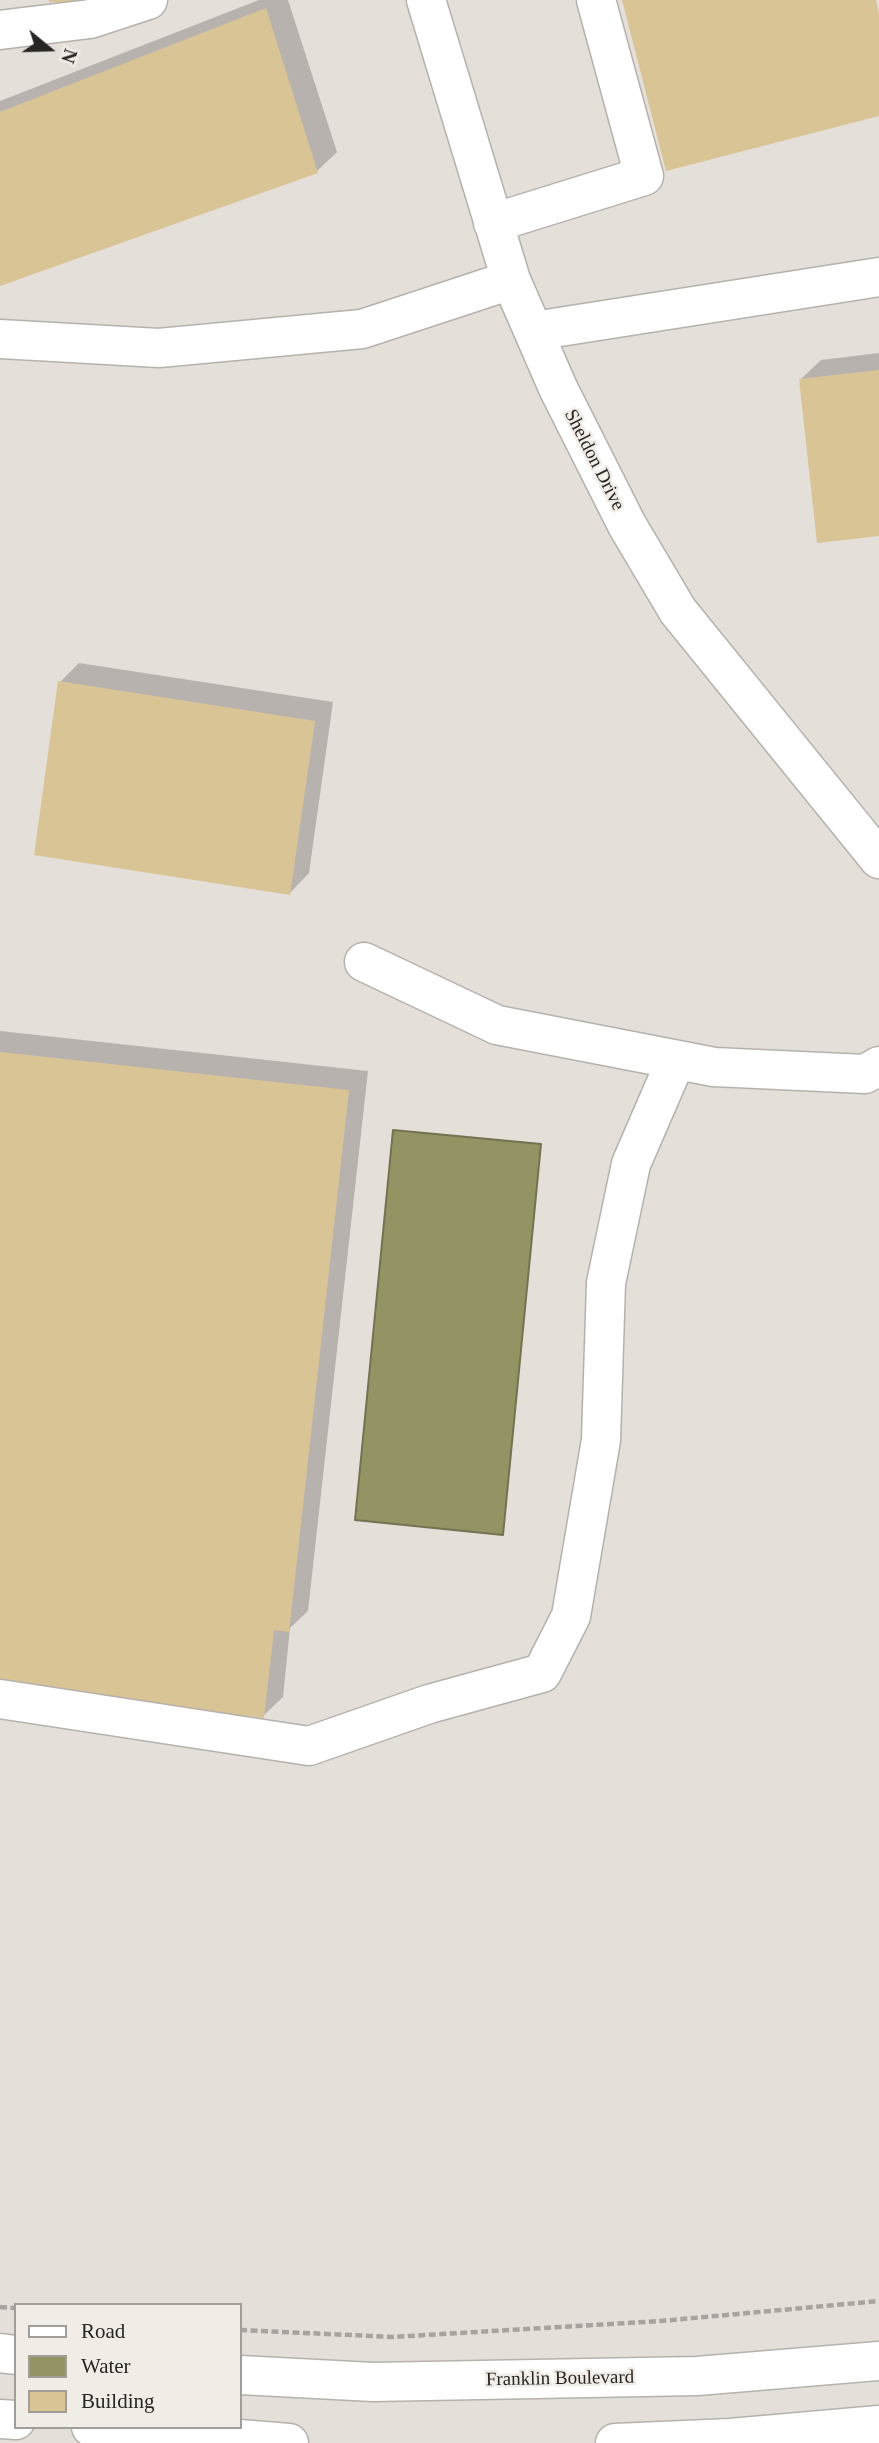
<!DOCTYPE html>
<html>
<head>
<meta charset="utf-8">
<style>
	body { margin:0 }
	#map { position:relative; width:879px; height:2443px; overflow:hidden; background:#e5dfda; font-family:"Times New Roman",serif }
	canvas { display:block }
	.legend { position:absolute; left:14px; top:2303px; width:228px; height:126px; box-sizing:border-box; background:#f2ece7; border:2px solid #a19d99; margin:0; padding:9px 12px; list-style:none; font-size:21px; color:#282624 }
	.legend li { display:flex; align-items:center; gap:14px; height:35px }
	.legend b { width:35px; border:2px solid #a19d99 }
	.north { position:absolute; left:14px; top:14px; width:70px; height:70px; -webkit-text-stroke:5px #f2ece7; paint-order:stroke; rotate:109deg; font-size:19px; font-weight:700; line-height:28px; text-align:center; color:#282624 }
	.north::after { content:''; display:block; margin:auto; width:24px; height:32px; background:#282624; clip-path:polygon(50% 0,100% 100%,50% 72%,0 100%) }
</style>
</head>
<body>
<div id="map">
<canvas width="879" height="2443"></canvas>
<ul class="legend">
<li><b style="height:9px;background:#fff"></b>Road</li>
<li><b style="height:19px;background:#939364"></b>Water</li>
<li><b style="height:19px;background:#d9c496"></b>Building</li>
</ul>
<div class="north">N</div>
</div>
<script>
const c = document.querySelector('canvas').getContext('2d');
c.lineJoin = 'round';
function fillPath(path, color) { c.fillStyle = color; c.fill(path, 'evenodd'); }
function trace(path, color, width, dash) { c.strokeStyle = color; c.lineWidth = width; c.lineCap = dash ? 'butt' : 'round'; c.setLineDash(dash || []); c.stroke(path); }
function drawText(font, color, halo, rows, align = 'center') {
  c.font = font + ' "Times New Roman",serif'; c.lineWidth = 5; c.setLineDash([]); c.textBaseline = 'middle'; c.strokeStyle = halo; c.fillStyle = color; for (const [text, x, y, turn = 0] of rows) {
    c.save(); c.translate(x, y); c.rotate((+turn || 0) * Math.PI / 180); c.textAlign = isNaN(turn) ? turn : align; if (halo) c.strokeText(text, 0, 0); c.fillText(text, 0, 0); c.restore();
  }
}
const water = new Path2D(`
	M393,1130L541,1144L503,1535L355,1520Z`);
fillPath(water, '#939364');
trace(water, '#737251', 2);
fillPath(new Path2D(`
	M259,0H288L337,152L317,171L0,284V101Z
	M879,353V534L801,379L821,360Z
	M79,663L333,702L309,873L290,893L60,682Z
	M0,1031L368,1071L308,1611L290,1628L283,1697L263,1716L0,1687Z`), '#0003');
fillPath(new Path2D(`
	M49,0H84L79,3L49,2Z
	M622,0H876L879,13V116L666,171Z
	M266,8L318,173L0,286V112Z
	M879,370V536L817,543L799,379Z
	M58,681L315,721L290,895L34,855Z
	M0,1052L349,1090L289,1632L274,1630L264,1718L0,1689Z`), '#d9c496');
const minor = new Path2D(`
	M426,0L511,280L558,388L627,525L678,611L879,859
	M0,30L90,19L148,0
	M493,223L644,176L596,0
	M534,331L879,277
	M0,339L159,348L362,329L511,280
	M364,962L497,1025L714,1067L865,1074L879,1066
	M0,1699L309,1746L429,1704L542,1673L571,1616L601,1440L606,1283L631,1164L676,1060`);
const major = new Path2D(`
	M0,2353L16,2355
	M240,2375L373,2382L697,2376L879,2361
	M0,2419L16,2420
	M91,2427L289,2443
	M615,2443L730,2438L879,2425`);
trace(minor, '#b7b1ac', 41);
trace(major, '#b7b1ac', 41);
trace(new Path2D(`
	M0,2307L16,2308
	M240,2330L393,2337L661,2321L879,2301`), '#a8a39f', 4.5, [7, 3.5]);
trace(minor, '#fff', 38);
trace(major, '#fff', 38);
drawText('19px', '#282624', '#f2ece7', [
	["Sheldon Drive",594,460,63],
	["Franklin Boulevard",560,2379,-1]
]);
</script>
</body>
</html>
